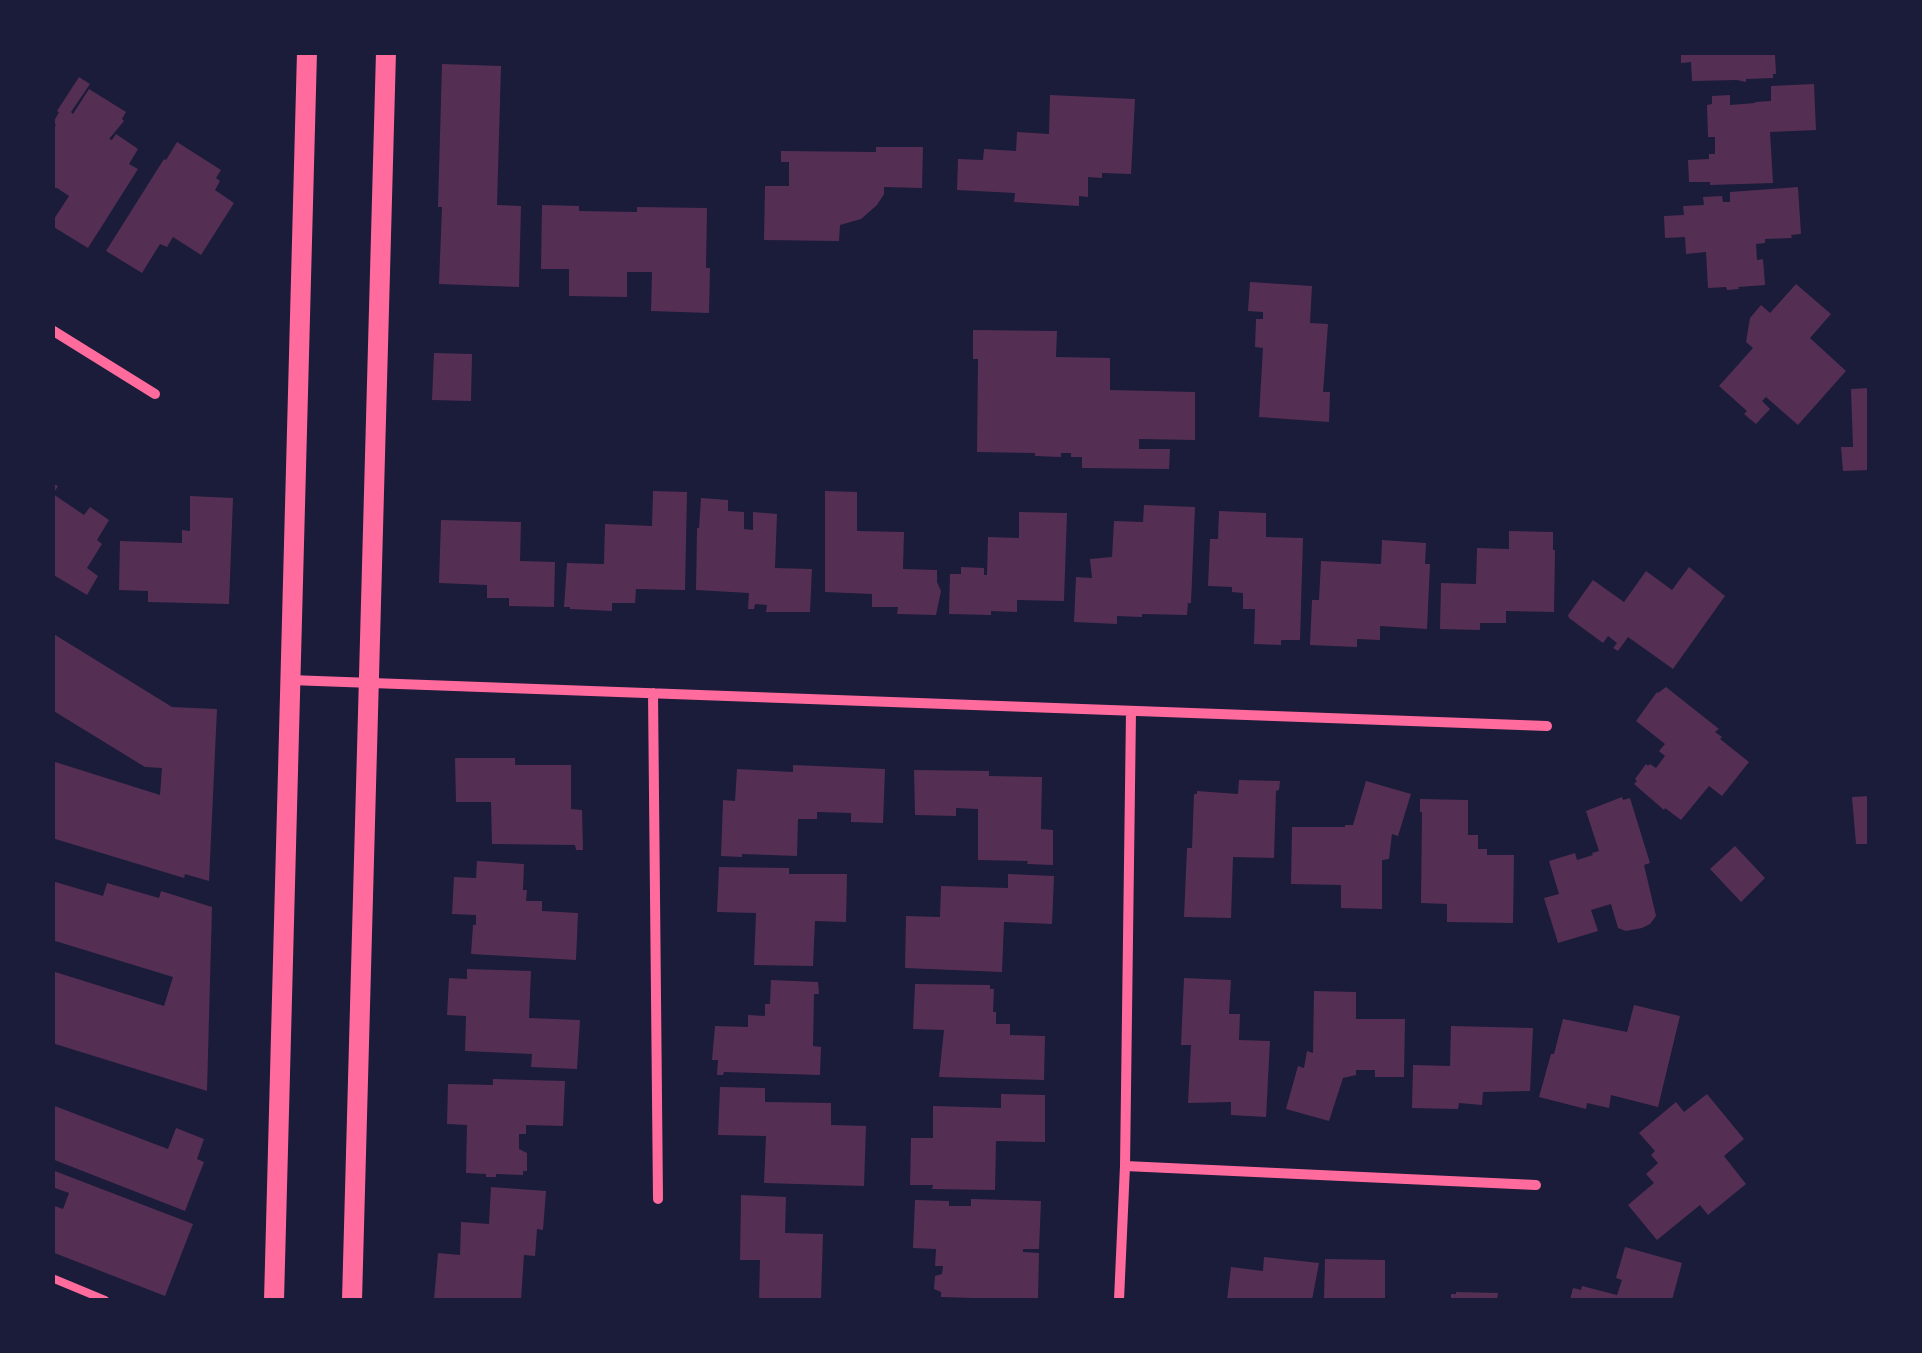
<!DOCTYPE html>
<html>
<head>
<meta charset="utf-8">
<style>
	body { margin:0 }
	#map { position:relative; width:1922px; height:1353px; overflow:hidden; background:#1b1b3a; font-family:Raleway,sans-serif }
	canvas { display:block }
	.frame { position:absolute; inset:0; border:55px solid #1b1b3a; pointer-events:none }
</style>
</head>
<body>
<div id="map">
<canvas width="1922" height="1353"></canvas>
<div class="frame"></div>
</div>
<script>
const c = document.querySelector('canvas').getContext('2d');
c.lineJoin = 'round';
function fillPath(path, color) { c.fillStyle = color; c.fill(path, 'evenodd'); }
function trace(path, color, width, dash) { c.strokeStyle = color; c.lineWidth = width; c.lineCap = dash ? 'butt' : 'round'; c.setLineDash(dash || []); c.stroke(path); }
fillPath(new Path2D(`
	M1681,52H1773L1775,54L1776,74H1773V78L1746,79V82L1737,80L1692,81L1691,62L1681,63Z
	M442,64L501,66L497,205L521,206L519,287L439,284L442,207H438Z
	M79,77L90,84L71,112L73,114L89,89L126,112L122,119L124,121L109,139L112,140L116,134L138,149L129,164L138,169L88,248L52,226V222L69,196L57,188H52V131L56,125L53,123L59,112L57,111Z
	M1814,84L1816,130L1770,132L1773,183L1710,185V182H1689L1688,160L1709,159V154H1715V137H1708L1707,105L1712,104V96L1730,95V105L1755,103V102L1771,101V86Z
	M1050,95L1135,99L1131,174L1102,173V178L1088,177V197L1079,196V206L1014,202L1015,193L957,190L958,159L983,160L984,149L1016,151L1017,132L1049,134Z
	M177,142L221,170L216,178L220,181L215,190L234,203L201,255L173,237L167,247L160,244L142,273L106,251L164,159L166,160Z
	M876,147H923L922,188L884,187V194L877,205L861,219L840,225L839,241L764,240L765,186H789V162H781V151L876,152Z
	M1798,187L1801,234L1791,235L1792,238L1765,239V243L1756,244L1757,260L1763,259L1765,285L1738,287L1739,289L1727,290L1726,287L1708,288L1706,252L1686,254L1685,237L1665,238L1664,216L1684,215L1683,206L1704,205L1703,197L1722,196L1723,202H1730V192Z
	M542,205L579,206V211L637,212V207L707,208L706,268H710L709,313L651,311L652,272H627V297L569,296V269H541Z
	M1250,282L1312,286L1310,323L1328,324L1323,392H1330L1329,422L1259,417L1263,348L1255,347L1256,319H1263V312L1248,311Z
	M1796,284L1831,314L1810,338L1846,371L1798,425L1766,397L1762,401L1770,409L1756,424L1744,414L1747,411L1719,386L1753,348L1746,342L1750,318L1761,305L1770,313Z
	M973,330L1057,331L1056,357L1110,358V390L1195,392V440L1139,439V449H1170L1169,469L1082,468V457H1071V453H1061V457L1035,456V453L977,452L978,359H973Z
	M434,353L472,354L471,401L432,400Z
	M1870,388V470L1843,471L1841,447H1853L1851,389Z
	M52,483L58,486L53,494L84,515L90,507L109,520L97,540L102,544L87,568L98,576L87,595L52,574Z
	M653,491L687,492L685,590L636,589L635,603H612V611L570,609V607H564L567,563L604,564L605,524L652,526Z
	M825,491L857,492V531L904,532L903,569L937,570V582L941,591L936,615L897,614L898,607H872V594L825,592Z
	M190,496L233,498L229,604L148,602V591L119,590L120,541L182,543V530L190,531Z
	M701,498L728,500V511L744,512V529L753,530V512L777,514L775,568L812,569L810,612H766L767,605L755,604L754,609H748L749,593L696,590L697,528H699Z
	M1144,505L1195,507L1191,603H1188L1187,615L1142,614V617L1117,616V624L1074,622L1076,577L1092,578L1090,559L1112,557L1114,521L1143,522Z
	M1219,511L1266,513V537L1303,538L1300,640H1281V645L1254,644L1255,609H1243V593L1232,592V587L1208,586L1210,539H1218Z
	M1019,512L1067,513L1064,601L1017,600V612L991,611V615L949,614L950,574H961V567L984,568V575H987L988,537L1019,538Z
	M441,520L521,522L520,561L555,562L554,607L509,606V598H487V585L439,583Z
	M1509,531L1553,532V550H1555L1554,612L1506,611V623H1480V630L1440,629L1441,583L1476,584L1477,548L1509,549Z
	M1382,540L1426,543L1425,564H1430L1427,629L1380,626V640L1357,639V647L1310,645L1312,600H1319L1321,561L1381,564Z
	M1689,567L1725,596L1673,669L1628,637L1618,651L1613,648L1617,643L1608,636L1603,643L1569,618L1568,615L1593,580L1624,602L1646,571L1672,590Z
	M52,633L172,707L217,709L209,881L185,874L184,878L52,838V761L160,795L162,768L145,767L52,710Z
	M1666,687L1719,729L1715,732L1722,737L1720,739L1749,762L1722,796L1709,786L1681,820L1665,808L1664,810L1634,784L1637,781L1635,779L1646,764L1648,766L1650,764L1656,768L1665,756L1659,751L1665,744L1636,721L1657,692L1658,693Z
	M455,758H515V765H571V809L582,810L583,850H576L575,845L492,844L491,802H456Z
	M793,765L885,769L883,823L851,822V813L817,812V819H798L797,856L742,854V857L721,856L723,800L735,801L737,769L793,772Z
	M914,770L989,771V776L1042,777L1041,829L1053,830V865L1027,864L1028,861L978,860V809L956,808V816L915,815Z
	M1239,780L1280,781L1279,790L1276,791L1274,858L1233,857L1231,918L1184,917L1187,848H1192L1194,794H1197V791L1238,794Z
	M1366,781L1411,794L1398,836L1392,834L1389,859L1382,860V909L1341,908V885L1291,884L1292,827H1345V825H1353Z
	M1870,796V844H1856L1852,797Z
	M1622,797L1623,800L1630,798L1650,863L1644,865L1656,916L1650,924L1642,928L1626,931L1618,928L1611,904L1591,910L1598,931L1558,943L1544,898L1559,894L1549,861L1575,853L1577,860L1593,855L1592,853L1599,851L1586,811Z
	M1420,799L1468,800V835H1478V849H1487V855H1514L1513,923L1447,922V904L1421,903L1422,812H1420Z
	M1735,846L1765,878L1741,902L1710,869Z
	M477,861L524,864L523,890H527L526,901H542V911L578,913L576,960L471,954L473,925H476V915L452,914L454,877L476,878Z
	M719,867L789,868V874H847L846,922L815,921L813,966L754,965L756,913L717,912Z
	M1008,874L1054,876L1052,924L1004,922L1002,972L905,968L906,916L940,917L941,886L1008,888Z
	M52,881L103,896L107,883L159,898L161,891L212,907L207,1091L52,1043V971L164,1006L173,977L52,940Z
	M467,969L531,971L529,1018L580,1020L577,1069L531,1067L532,1054L465,1051L466,1016L447,1015L449,978L467,979Z
	M1184,978L1231,980L1229,1014H1240L1239,1040L1270,1041L1266,1117L1231,1115V1102L1188,1103L1191,1045H1181Z
	M771,980L818,982L819,994H814L813,1046L821,1047L820,1075L724,1072L723,1075H717L718,1060H712L715,1026L748,1027V1015L765,1016V1004H770Z
	M915,984L990,985V989H994L993,1012H996V1024H1010V1035L1045,1036L1044,1080L939,1077L944,1030L913,1029Z
	M1314,991L1356,992V1019H1405L1404,1077H1375V1070H1356V1075L1343,1078L1329,1121L1286,1109L1298,1066L1304,1068L1307,1051L1313,1053Z
	M1634,1005L1680,1016L1658,1107L1611,1095L1609,1108L1587,1103L1586,1109L1539,1097L1551,1054H1554L1563,1019L1627,1032Z
	M1451,1026L1533,1028L1530,1091L1483,1092L1482,1105L1459,1103L1458,1109L1412,1108L1413,1065L1450,1066Z
	M493,1079L565,1081L563,1126L526,1125V1134H519V1149L527,1153V1171H523V1175L496,1174V1177H486V1174L466,1173L467,1125L447,1124L448,1084L493,1085Z
	M720,1087L765,1088V1102L831,1103V1125L866,1126L864,1186L764,1183L766,1136L718,1135Z
	M1001,1094L1045,1095V1142L996,1141L995,1190L932,1189L933,1185H910L911,1138H933V1106L1001,1108Z
	M1707,1094L1744,1139L1724,1156L1746,1184L1708,1215L1700,1205L1657,1240L1628,1205L1654,1183L1646,1174L1658,1163L1651,1155L1655,1151L1639,1133L1676,1102L1684,1112Z
	M52,1105L168,1149L176,1128L204,1139L197,1159L204,1162L185,1211L52,1159Z
	M52,1170L193,1224L165,1296L52,1252V1205L63,1209L69,1193L52,1187Z
	M491,1187L546,1191L543,1230L537,1229L535,1256L524,1255L521,1300H434L438,1253L460,1255L461,1222L489,1224Z
	M741,1195L786,1197L785,1233L823,1234L821,1300H759L760,1260H740Z
	M971,1199L1041,1201L1039,1249H1023V1252L1039,1253L1038,1300L941,1297V1292L934,1289L935,1276L942,1274L943,1266H935L936,1249L913,1248L915,1200L949,1201V1206H971Z
	M1625,1247L1682,1263L1672,1300H1570L1573,1288L1581,1290L1582,1286L1617,1295L1622,1280L1616,1278Z
	M1264,1257L1319,1263L1312,1300H1227L1231,1267L1263,1271Z
	M1325,1259L1385,1260V1300H1324Z
	M1456,1292L1498,1293L1497,1300H1451V1294H1456Z`), '#542f53');
trace(new Path2D(`
	M52,1278L105,1300`), '#ff6b9d', 8);
trace(new Path2D(`
	M52,330L155,394
	M290,680L1547,726
	M653,693L658,1199
	M1125,1166L1536,1185
	M1119,1300L1125,1166L1131,711`), '#ff6b9d', 10);
trace(new Path2D(`
	M274,1300L307,52
	M352,1300L386,52`), '#ff6b9d', 20);
</script>
</body>
</html>
